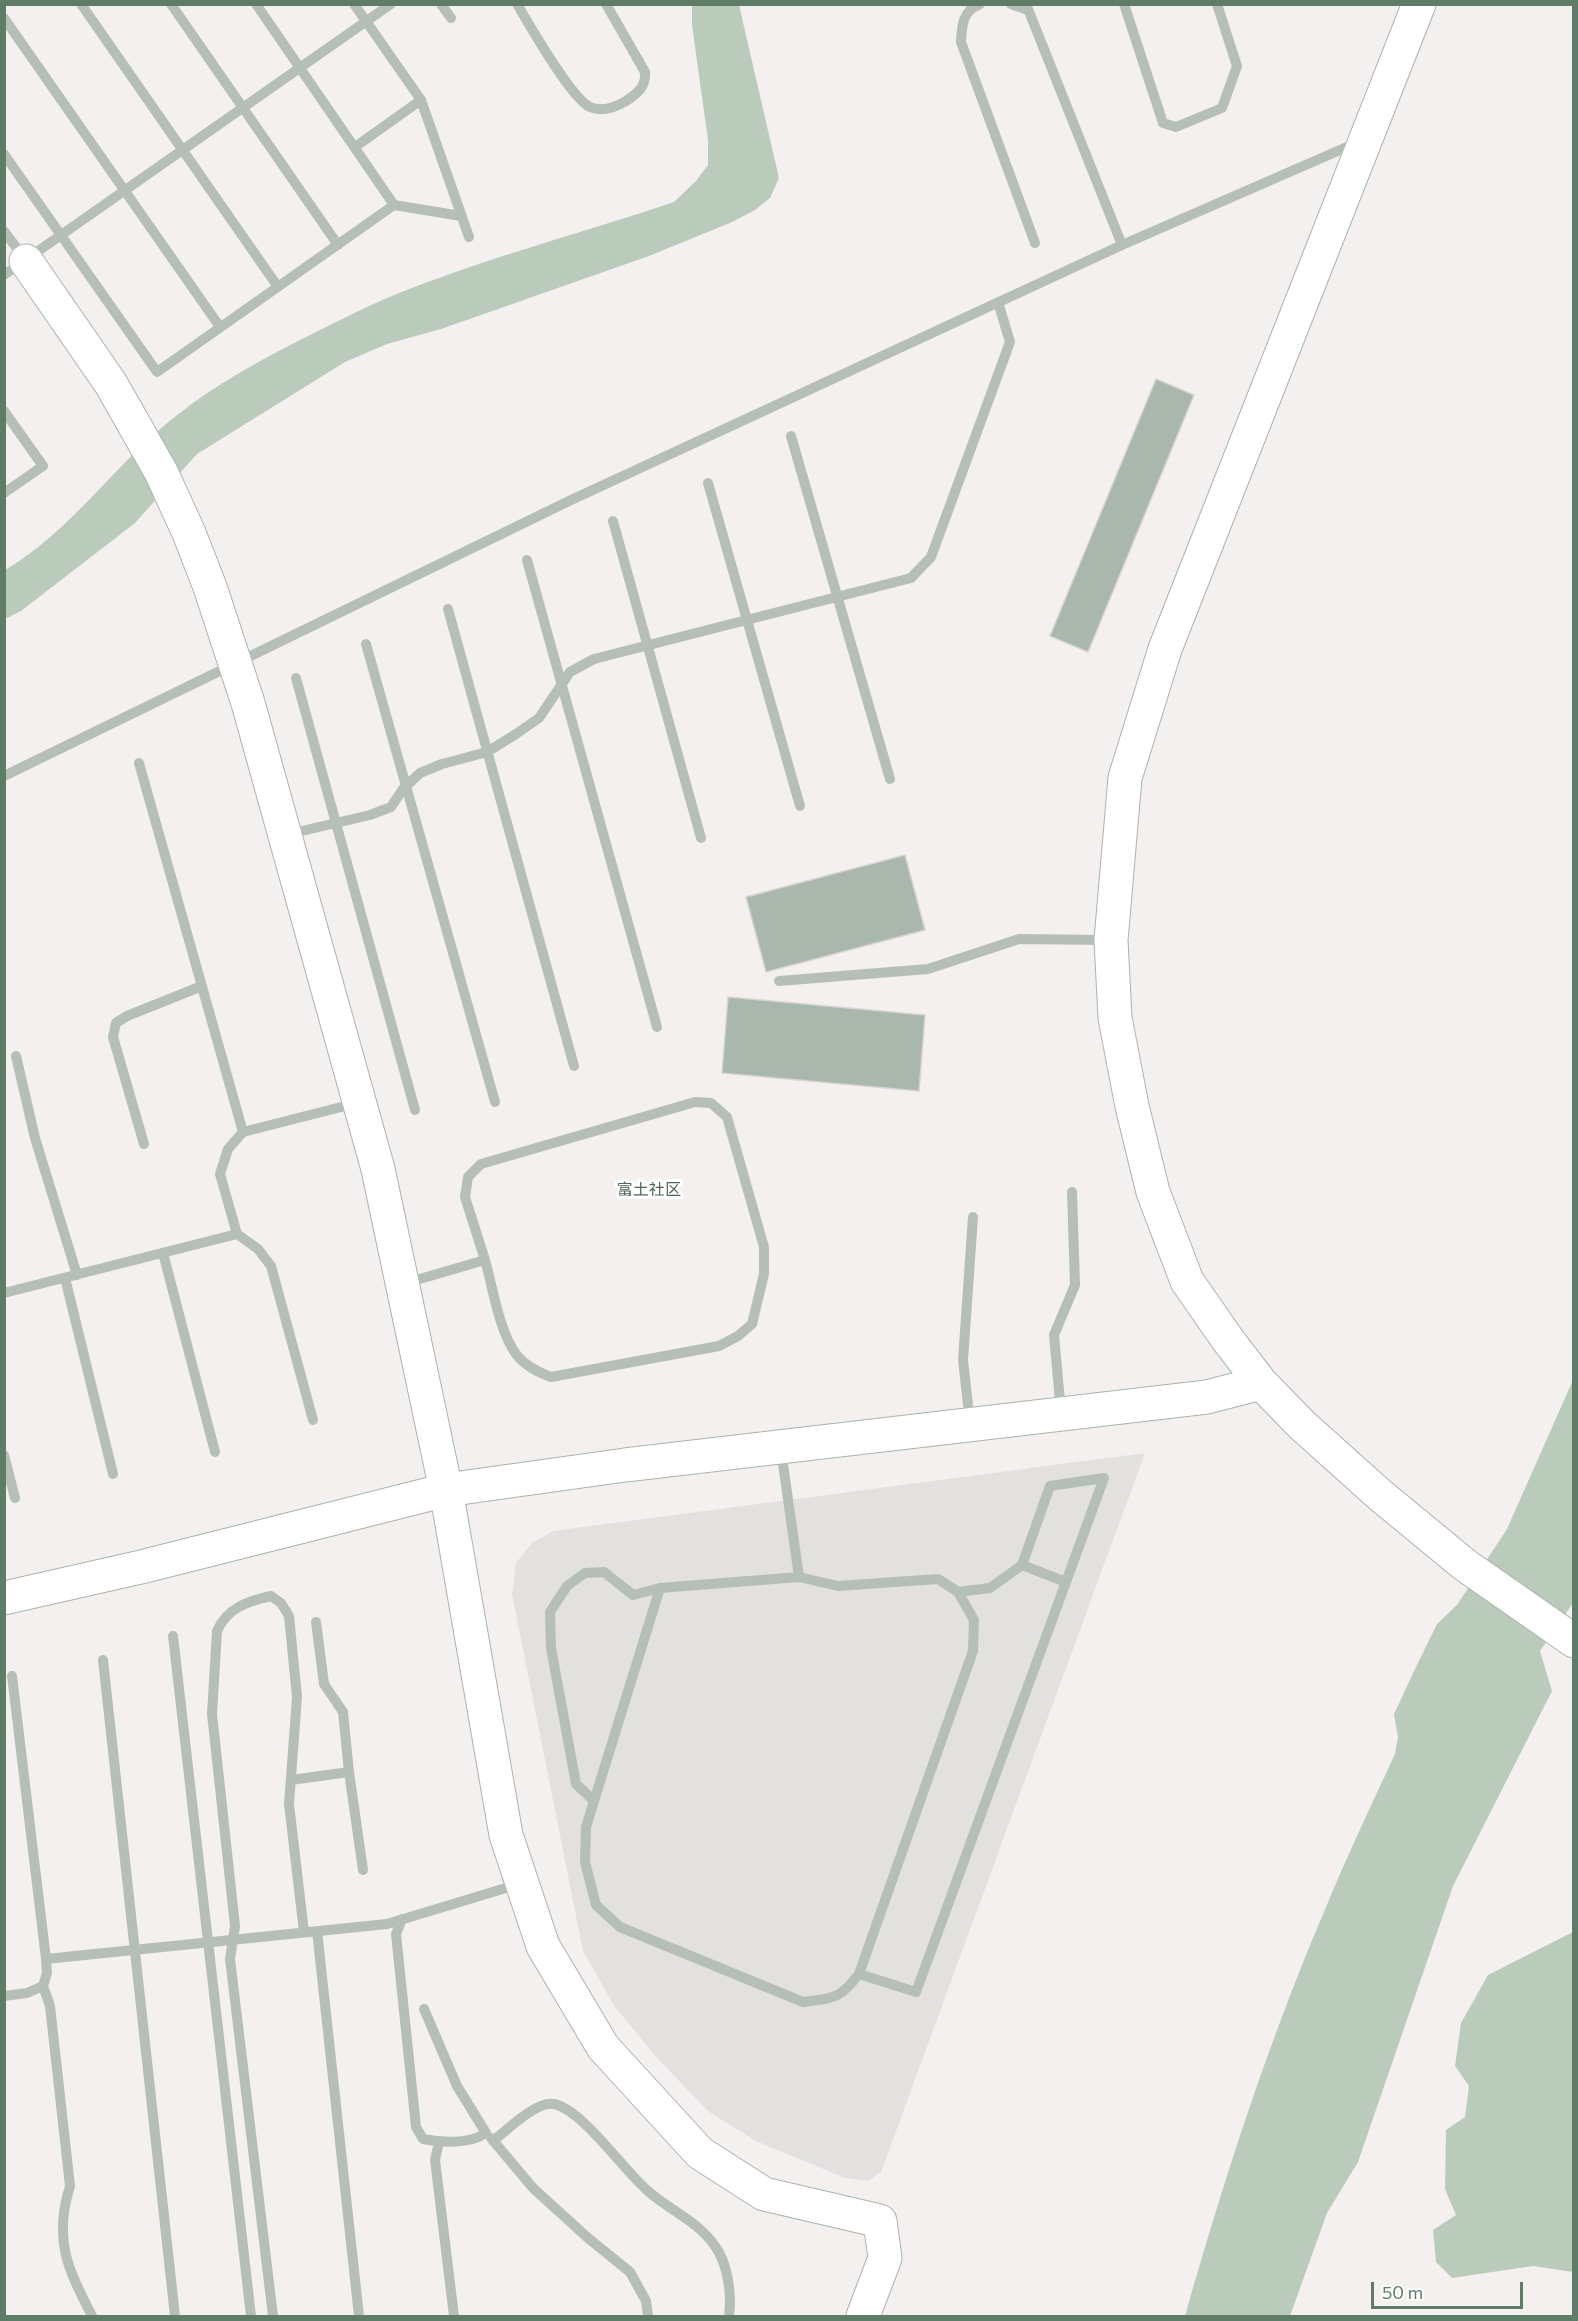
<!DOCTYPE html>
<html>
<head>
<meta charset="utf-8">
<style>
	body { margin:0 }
	#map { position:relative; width:1578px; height:2321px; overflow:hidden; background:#f4f0f0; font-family:Commissioner,sans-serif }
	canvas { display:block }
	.frame { position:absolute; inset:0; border:6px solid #5e7c66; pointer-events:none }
	.scale { position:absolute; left:1371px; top:2282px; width:152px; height:27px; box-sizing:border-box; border:3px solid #5e7c66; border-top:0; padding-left:8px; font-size:18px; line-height:21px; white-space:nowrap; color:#5e7c66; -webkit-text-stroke:4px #fff; paint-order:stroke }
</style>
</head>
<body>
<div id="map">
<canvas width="1578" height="2321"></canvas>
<div class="frame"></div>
<div class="scale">50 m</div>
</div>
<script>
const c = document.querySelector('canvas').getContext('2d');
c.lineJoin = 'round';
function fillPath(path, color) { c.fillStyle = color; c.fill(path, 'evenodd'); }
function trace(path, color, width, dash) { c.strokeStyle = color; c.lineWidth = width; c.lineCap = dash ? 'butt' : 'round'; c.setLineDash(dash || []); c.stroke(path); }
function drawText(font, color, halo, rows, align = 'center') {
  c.font = font + ' Commissioner,"Noto Sans SC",sans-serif'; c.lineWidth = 6; c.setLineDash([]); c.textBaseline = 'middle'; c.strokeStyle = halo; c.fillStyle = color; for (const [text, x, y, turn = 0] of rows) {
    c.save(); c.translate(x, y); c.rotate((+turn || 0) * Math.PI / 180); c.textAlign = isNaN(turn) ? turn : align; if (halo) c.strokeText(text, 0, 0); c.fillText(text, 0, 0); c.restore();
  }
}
fillPath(new Path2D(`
	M1145,1453L881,2172L868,2181L845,2178L756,2141L709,2112L659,2060L615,2007L583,1951L512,1594L516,1563L532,1543L553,1531Z`), '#e2e1e0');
fillPath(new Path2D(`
	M692,5H739L779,178L770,198L755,210L730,223L649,256L441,329L387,344L345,362L197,454L135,523L21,611L5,619V570C73,530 114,464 176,416C216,384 262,359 308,336C328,326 348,316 369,306C465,263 574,236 674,202L696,181L708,165V140L692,25Z
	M1573,1380V1603L1540,1651L1552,1691L1453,1886L1358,2162L1327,2213L1290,2316H1185C1224,2179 1268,2043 1324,1912C1346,1858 1371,1806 1395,1754L1398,1737L1394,1714L1415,1669L1437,1624L1457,1605L1507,1529Z
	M1573,1932V2272L1533,2266L1452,2278L1436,2262L1433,2230L1456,2215L1445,2189L1446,2130L1465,2117L1469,2086L1455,2066L1461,2023L1488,1975Z`), '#bacbbb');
const building = new Path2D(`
	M1156,379L1194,395L1088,652L1050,636Z
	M905,855L925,930L766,972L746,897Z
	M728,997L925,1015L919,1091L722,1073Z`);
fillPath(building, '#aab7ac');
trace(building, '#d5d3d3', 1.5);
const major = new Path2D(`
	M1419,4L1165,649L1125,778L1111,940L1115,1018L1132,1106L1153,1192L1187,1281L1228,1340L1261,1383L1302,1425L1380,1495L1465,1565L1574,1641
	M26,261L111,384L161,472L189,533L210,587L248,703L378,1169L446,1490L506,1835L543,1946L603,2047L700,2153L764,2194L880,2221L885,2258L863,2316
	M4,1598L141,1567L446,1490L625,1465L1207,1397L1261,1383`);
trace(major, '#a9b4ac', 35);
trace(new Path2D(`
	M81,4L278,287
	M171,4L338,245
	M354,4L421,100L469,237
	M441,4L451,18
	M517,4C530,26 571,98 590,107C602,112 616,107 626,101C638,93 646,87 645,72L606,4
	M980,4C962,11 962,26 961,42L1035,243
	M1011,4L1028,10
	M1026,4L1122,245
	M1124,4L1163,123L1176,127L1222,108L1237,66L1217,4
	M4,18L220,327
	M355,147L421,100
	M4,154L157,372L394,205L256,4
	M394,205L461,216
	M4,231L24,258
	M4,275L391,4
	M4,411L43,466L4,493
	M791,436L890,779
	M708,483L800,806
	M613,521L701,838
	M527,560L657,1027
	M448,609L574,1066
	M366,644L495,1102
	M296,678L415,1110
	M139,763L243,1132L357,1103
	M4,776L569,501L1122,245L1356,143
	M289,834L370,815L391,807L403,789L420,773L442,764L487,752L516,734L539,718L570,672L594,659L911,578L931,557L1010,342L998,302
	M779,981L928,969L1019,939L1107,940
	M16,1056L35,1138L77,1275
	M243,1132L228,1149L220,1174L237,1234L258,1249L271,1266L313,1420
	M144,1144L113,1037L116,1023L127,1016L202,986
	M163,1253L215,1452
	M65,1278L113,1474
	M406,1283L485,1260L465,1197L468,1177L481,1164L695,1102L711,1103L727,1117L764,1247V1274L752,1324L738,1336L719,1346L551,1377C538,1372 525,1366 516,1354C499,1331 493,1288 485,1260
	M4,1293L237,1234
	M1061,1412L1054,1335L1075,1285L1072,1192
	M970,1423L963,1360L973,1217
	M781,1450L799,1577L660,1588L586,1827L585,1862L596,1905L620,1927L803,2002C834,1998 840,1999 859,1974L973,1651L974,1620L958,1592L938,1579L838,1586L799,1577
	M4,1455L15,1498
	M1022,1565L1066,1582
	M316,1622L324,1684L343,1712L349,1772
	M173,1636L251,2316
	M103,1660L175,2316
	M12,1676L46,1959L387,1924L519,1884
	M291,1780L349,1772L363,1870
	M594,1801L576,1784L551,1648L550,1612L567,1586L585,1573L604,1572L633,1595L660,1588
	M402,1919L396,1934L416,2127L423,2139C442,2143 470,2144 486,2133L457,2086L424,2009
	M317,1931L359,2316
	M859,1974L916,1992L1104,1478L1050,1486L1022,1565L990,1588L958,1592
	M43,1986L50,2006L70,2186C53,2240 68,2269 92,2316
	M4,1996L27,1993L43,1986L47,1973L46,1959
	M491,2138L533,2188L588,2238L630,2272L646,2301L648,2316
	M493,2141C506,2131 537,2100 554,2104C583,2110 624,2171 648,2191C669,2210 698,2221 715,2246C728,2264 732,2295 729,2316
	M439,2142L435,2160L454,2316
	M273,2316L230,1959L235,1926L212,1714L217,1631C227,1608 248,1601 271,1596L281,1603L289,1616L297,1697L289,1804L304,1932`), '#b5bfb8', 10);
trace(major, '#fff', 33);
drawText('16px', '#506756', '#fff', [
	["富土社区",649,1190]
]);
</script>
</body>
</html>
